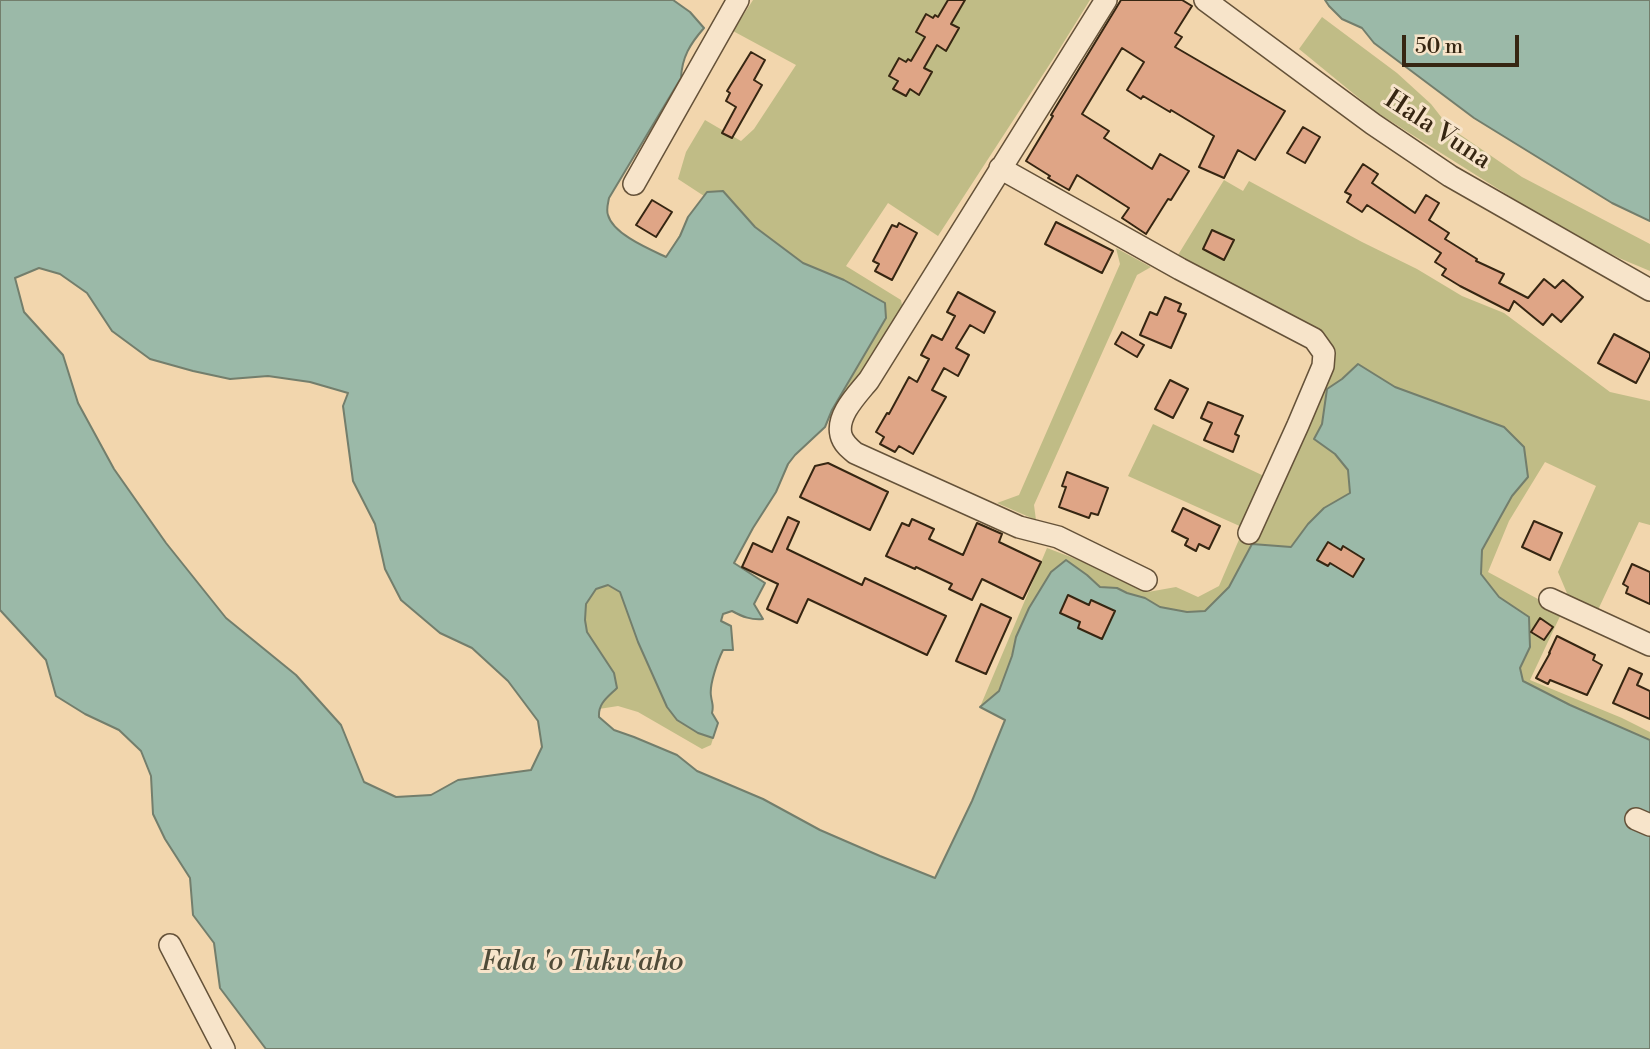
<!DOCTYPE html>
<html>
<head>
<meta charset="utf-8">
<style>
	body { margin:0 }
	#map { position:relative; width:1650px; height:1049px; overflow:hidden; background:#f2d6ad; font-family:"Libre Bodoni",serif }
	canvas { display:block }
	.scale { position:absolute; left:1402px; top:35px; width:117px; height:32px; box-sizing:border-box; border:4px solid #362612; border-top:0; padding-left:9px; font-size:21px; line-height:24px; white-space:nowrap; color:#362612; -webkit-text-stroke:5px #f7e4ca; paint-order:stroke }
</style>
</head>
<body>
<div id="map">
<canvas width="1650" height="1049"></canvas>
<div class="scale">50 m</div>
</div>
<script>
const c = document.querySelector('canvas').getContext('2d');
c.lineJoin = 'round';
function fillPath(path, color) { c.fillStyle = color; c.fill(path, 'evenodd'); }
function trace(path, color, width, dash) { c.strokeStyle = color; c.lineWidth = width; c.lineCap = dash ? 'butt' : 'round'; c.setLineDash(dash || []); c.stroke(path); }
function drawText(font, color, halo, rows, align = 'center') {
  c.font = font + ' "Libre Bodoni",serif'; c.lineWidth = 6; c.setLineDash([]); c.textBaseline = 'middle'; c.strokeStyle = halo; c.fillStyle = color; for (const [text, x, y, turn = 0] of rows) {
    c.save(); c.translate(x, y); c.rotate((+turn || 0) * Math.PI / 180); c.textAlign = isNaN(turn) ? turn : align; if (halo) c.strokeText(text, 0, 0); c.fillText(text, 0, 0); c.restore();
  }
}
fillPath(new Path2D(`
	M673,0L690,12L704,28C690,44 682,57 681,78L609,198C608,203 606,210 608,215C613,234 649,249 666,257C679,237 689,216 704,196L678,179L686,152L705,120L741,141L754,129L796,65L733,31L753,0H1090L1057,53L938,236L888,203L846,266L901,300L903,310L873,358L850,389L832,410L825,427L795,455L789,464L776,492L753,528L734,563L765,583L754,604L763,619C751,620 743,617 732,611L723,614L721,621L731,626L733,650H723C718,660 709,685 711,696C712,704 714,705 712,713L718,723L711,745L702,749L638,712L618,706L599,709V717L614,730L634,737L677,755L697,771L763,799L820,830L880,856L935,878L972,801L1005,720L980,707L1047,548L1084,562L1148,592L1176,587L1198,597L1219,586L1244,528L1128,476L1153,424L1264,476L1331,358L1259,303L1178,255L1224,180L1243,191L1249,181L1362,242L1417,269L1462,296L1504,313L1610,392L1650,401V525L1639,522L1597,612L1569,598L1558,572L1596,486L1545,462L1509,521L1488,572L1562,612L1530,680L1622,718L1650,732V1049H266L220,988L214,943L193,915L190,878L165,839L153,814L151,776L141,751L119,730L85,714L56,696L46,660L0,610V110L506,343ZM39,268L60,274L87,293L112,331L150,359L193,371L230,379L268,376L310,382L348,393L343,406L353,481L375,524L385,569L401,600L440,633L472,648L508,681L538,721L542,747L531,770L458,780L431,795L396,797L364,782L341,725L296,675L226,618L166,543L114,469L78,403L63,355L24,312L15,278Z
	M1322,17L1397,73L1431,104L1449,127L1522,177L1650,244V271L1619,258L1560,228L1376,112L1299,49Z
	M1116,248L1151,267L1137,275L1034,505L1036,520L997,503L1019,495L1120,264Z`), '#c0bc86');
const water = new Path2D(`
	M0,0H673L690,12L704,28C690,44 682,57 681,78L609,198C608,203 606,210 608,215C613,234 649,249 666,257L680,236L688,217L707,192L723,191L755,227L803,263L844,280L885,303L886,318L832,410L825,427L795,455L788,464L776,492L753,528L734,563L765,583L754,604L763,619C751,620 743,617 732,611L723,614L721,621L731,626L733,650H723C718,660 709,685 711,696C712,704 714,705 712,713L718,723L713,738L698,733L677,720L667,707L638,642L620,592L608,585L596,589L586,604L585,620L587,632L614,673L617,688C608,697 598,703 599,717L614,730L634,737L677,755L697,771L763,799L820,830L880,856L935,878L972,801L1005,720L980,707L999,691L1012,656L1016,637L1029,608L1051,572L1066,560L1087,575L1100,587L1117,588L1127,593L1145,598L1160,607L1187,612L1205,611L1229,587L1252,544L1291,547L1308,524L1324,508L1350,493L1348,470L1335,454L1314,439L1322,424L1327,389L1342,379L1358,364L1395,387L1504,427L1524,447L1528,477L1512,496L1482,550L1481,574L1499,597L1529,617L1530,647L1520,668L1523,681L1570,705L1650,740V1049H266L220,988L214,943L193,915L190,878L165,839L153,814L151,776L141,751L119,730L85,714L56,696L46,660L0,610ZM39,268L60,274L87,293L112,331L150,359L193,371L230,379L268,376L310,382L348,393L343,406L353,481L375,524L385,569L401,600L440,633L472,648L508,681L538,721L542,747L531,770L458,780L431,795L396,797L364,782L341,725L296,675L226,618L166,543L114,469L78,403L63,355L24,312L15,278Z
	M1325,0H1650V221L1612,203L1474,118L1374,43L1362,28L1342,19L1329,6Z`);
fillPath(water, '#9bb9a8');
trace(water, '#737e6c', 2);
const building = new Path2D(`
	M948,0H965L951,24L959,28L946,51L937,45L924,68L932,72L919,95L910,89L906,96L893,89L898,81L889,76L899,58L906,62L908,59L911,61L925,37L916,32L926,14L933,18L935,15L938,17Z
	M1121,0H1182L1192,6L1175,33L1182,37L1175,47L1285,111L1255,160L1238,150L1224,178L1199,167L1214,136L1171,110L1170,112L1143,96L1141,99L1127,90L1144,62L1122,48L1082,114L1109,131L1104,138L1152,169L1160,154L1189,171L1171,200L1168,199L1146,234L1122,218L1129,208L1077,175L1069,190L1048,178L1050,176L1026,161L1053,116L1051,115Z
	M751,52L765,60L754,80L762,85L732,138L722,133L736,107L726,101L730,93L727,91Z
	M1303,127L1320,137L1305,163L1287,153Z
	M1363,164L1378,174L1372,183L1415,213L1426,195L1439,203L1429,220L1449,233L1445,239L1477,259L1476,261L1504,274L1499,283L1528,298L1544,279L1555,288L1563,280L1583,297L1561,322L1552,314L1543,325L1514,301L1509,311L1460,286L1442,275L1446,269L1435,262L1441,253L1367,205L1362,212L1347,202L1351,195L1345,192Z
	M652,200L672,212L656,237L636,225Z
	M1056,222L1113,251L1102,273L1045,244Z
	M899,223L917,233L892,280L875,271L879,264L873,261L892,225L897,227Z
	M1212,230L1234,240L1224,260L1203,249Z
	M958,292L995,312L984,333L970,325L956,348L969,355L958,376L944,368L932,390L946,397L913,454L899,446L895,452L880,444L884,437L876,432L887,413L889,414L909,377L917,382L929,359L921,355L932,335L942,340L955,316L947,312Z
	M1165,297L1181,304L1178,311L1186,314L1171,348L1140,335L1150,312L1157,315Z
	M1122,332L1144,345L1137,357L1115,344Z
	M1614,334L1650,353V357L1636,383L1598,363Z
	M1170,380L1188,389L1173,418L1155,409Z
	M1208,402L1243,416L1235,434L1239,436L1233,452L1204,440L1212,423L1201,418Z
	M828,463L888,492L870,530L800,497L815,466Z
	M1067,472L1108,488L1098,515L1091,513L1089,518L1059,507L1066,487L1062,486Z
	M1183,508L1220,526L1209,549L1199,544L1196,551L1185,545L1188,539L1172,531Z
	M788,517L799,522L787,549L862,585L865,578L946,616L927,655L808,599L797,623L767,609L778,584L742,567L753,543L772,552Z
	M912,519L934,529L929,539L963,555L977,523L1002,534L999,542L1041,562L1023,599L982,579L972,600L949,589L952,584L916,567L915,569L886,556L902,523L909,526Z
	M1534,521L1562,533L1550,560L1522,547Z
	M1328,542L1341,550L1343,546L1364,559L1353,577L1330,563L1328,566L1317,560Z
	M1632,564L1650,572V604L1626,593L1628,587L1623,584Z
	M1068,595L1089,605L1091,600L1115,611L1102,639L1078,628L1080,622L1060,613Z
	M981,604L1011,618L986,674L956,661Z
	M1540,618L1553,627L1544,640L1531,632Z
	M1557,636L1595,655L1593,660L1602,665L1587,695L1550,680L1548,684L1536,678L1550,653H1549Z
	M1629,668L1642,674L1637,685L1650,691V719L1613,703Z`);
fillPath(building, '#dfa586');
trace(building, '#362612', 2);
const minor = new Path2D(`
	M1106,0L869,380C858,394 836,415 841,435C843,443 849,448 855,453L1019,527L1058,537L1146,580
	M1205,0L1373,124L1450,176L1650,290
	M1000,168L1180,269L1314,339L1324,353L1323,366L1298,425L1249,533
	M634,184L738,0
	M1550,599L1650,645
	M1636,819L1650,825
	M170,945L224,1049`);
trace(minor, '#655239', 24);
trace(minor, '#f7e4ca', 21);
drawText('26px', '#362612', '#f7e4ca', [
	["Hala Vuna",1437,131,33]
]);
drawText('italic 28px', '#4f4b38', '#f7e4ca', [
	["Fala 'o Tuku'aho",582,963]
]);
</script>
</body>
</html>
